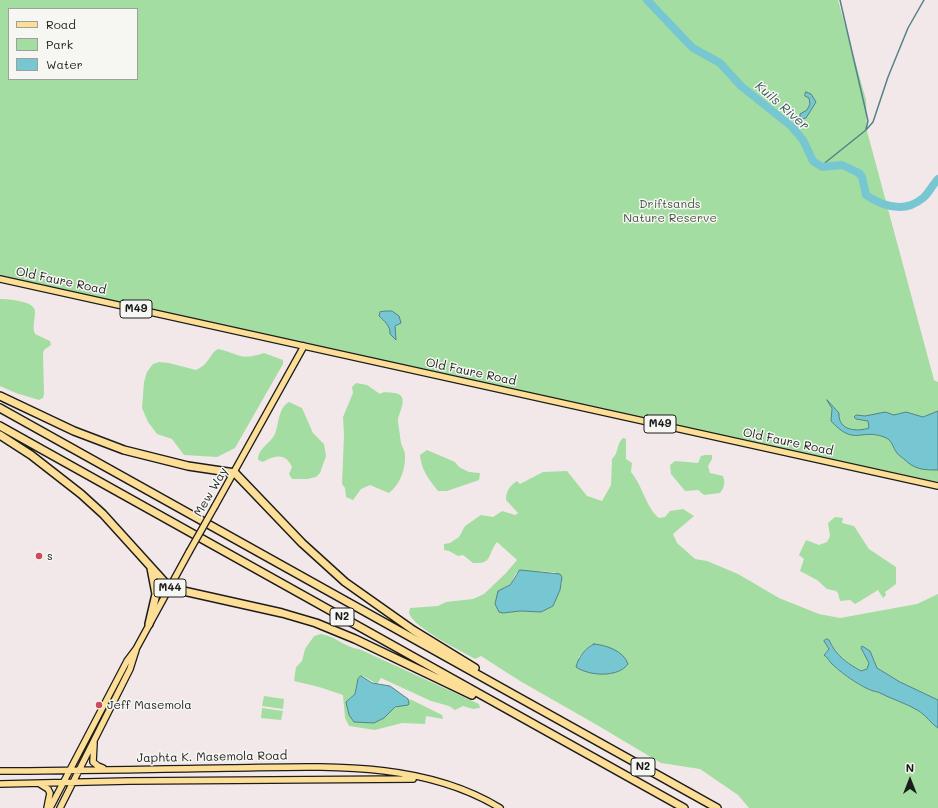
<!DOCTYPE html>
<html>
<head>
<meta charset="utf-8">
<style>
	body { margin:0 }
	#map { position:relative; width:938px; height:808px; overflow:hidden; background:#f3e8e9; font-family:Mali,sans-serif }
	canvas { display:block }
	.legend { position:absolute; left:8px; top:8px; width:130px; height:72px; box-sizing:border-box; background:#f6f6f2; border:1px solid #9f9f9c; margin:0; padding:5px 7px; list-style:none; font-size:12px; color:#1c1c1c }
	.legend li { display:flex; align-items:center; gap:8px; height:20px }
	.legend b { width:20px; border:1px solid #9f9f9c }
	.north { position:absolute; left:890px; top:760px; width:40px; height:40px; -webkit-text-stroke:3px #f6f6f2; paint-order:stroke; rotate:0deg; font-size:11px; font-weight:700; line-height:16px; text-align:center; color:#1c1c1c }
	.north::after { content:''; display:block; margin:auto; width:14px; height:18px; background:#1c1c1c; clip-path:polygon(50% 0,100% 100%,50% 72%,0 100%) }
</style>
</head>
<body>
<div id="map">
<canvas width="938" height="808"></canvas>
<ul class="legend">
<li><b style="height:5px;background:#fcde96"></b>Road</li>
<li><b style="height:11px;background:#a4dda1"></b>Park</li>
<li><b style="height:11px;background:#76c7d1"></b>Water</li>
</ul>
<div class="north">N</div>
</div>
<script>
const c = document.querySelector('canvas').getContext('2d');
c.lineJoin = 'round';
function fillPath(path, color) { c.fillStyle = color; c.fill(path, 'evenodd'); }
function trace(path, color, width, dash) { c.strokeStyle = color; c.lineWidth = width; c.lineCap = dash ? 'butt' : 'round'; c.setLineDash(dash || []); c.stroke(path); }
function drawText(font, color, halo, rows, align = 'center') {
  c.font = font + ' Mali,sans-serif'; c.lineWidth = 3; c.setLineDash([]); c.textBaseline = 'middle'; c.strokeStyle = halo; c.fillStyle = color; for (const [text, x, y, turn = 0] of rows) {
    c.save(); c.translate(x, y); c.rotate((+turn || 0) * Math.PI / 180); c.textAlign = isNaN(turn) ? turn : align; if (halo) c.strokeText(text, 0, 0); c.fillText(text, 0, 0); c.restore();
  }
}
fillPath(new Path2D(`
	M0,0H838L866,100L867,131L934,380L938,382V482L638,419L0,278ZM9,9H137V79H9Z
	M0,299C8,299 36,301 35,312C35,320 32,326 35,334L50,341L51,345L44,350L43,354L44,394L43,398L39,400L16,393L0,386Z
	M218,349C241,354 238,361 264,353L283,360V364L235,448L217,457L184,455L172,439L157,434L148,422L142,408L144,382L147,372L153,364L159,362L169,363L196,370C210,364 209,354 218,349Z
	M356,383L367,385L380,394C385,391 390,393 395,393C411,396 397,414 398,422C399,429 400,436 401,443C402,447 405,451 405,455C406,468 400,485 389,493L370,485L361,489L353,500L346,497L345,488L342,484L344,434L343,417L353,393L352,387Z
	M289,402L302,408L313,433L324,444L326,456L320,473L316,477L307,479H292L289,474L292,467C285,452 274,456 263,462L258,460C258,448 270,444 275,434C279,424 278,408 289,402Z
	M623,438L626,439V459L632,463L631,472C643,486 645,506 659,518L665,517L670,511L683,509L694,516L673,534L677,543L695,559L707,561L738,574L779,598L819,614L840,618L917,604L938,594V700L900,682L877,668L870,651L861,648L869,663L867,669L862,671C847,663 836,656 829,640L827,644L829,649L824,654C827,657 829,661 832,664C840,673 866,691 878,692C891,699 906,703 919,711C927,716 930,723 938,728V808H749L738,795L700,769L661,763L649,756L597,725L520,681L481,656L475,659C461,651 414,628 409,613L410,608L438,606L446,602L473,599L484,594L506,573L517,560L497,542C487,555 493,564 473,563L463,555L458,556L449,551L444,550V544L450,543L459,537L465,526L481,515L493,517L502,511L515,515L518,513L506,500C506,492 509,486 517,481L520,484L543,472L567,471L587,496L602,501L611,485L612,459C619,453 616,444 623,438ZM528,571L555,572L562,582L553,606L525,612L521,611L504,613L502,589L510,585L516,573ZM594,644L625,667L609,674L578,658L590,645Z
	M427,450L455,462L459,467L469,472L480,473L479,480L447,491H438C429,480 421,469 420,455Z
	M705,455H712V459L708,466L710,473L723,476C725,482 725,487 720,493L704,495L698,490L685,491L671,474L670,465L675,461L698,463L701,456Z
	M835,517L843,518L842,523L854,526L869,549L896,567V584L885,592L886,595L883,598L878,590L857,603L855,604L850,600L840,601L838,593L836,591L827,589L817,580L800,571L804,559L799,555L806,540L819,545L827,542L830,536L828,523Z
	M321,634C335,636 346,648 359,649L479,704L480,708L473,709L463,706L455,710L449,706L431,701L381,678L377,684L363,676L356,686L355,694L348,700L384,718L389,711L409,701L408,699L412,700L442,715L443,719L426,716L425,724L402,723L375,730L349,726L345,718L343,695L319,687L294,681L296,667L302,661L305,649L314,636Z
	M264,696L284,699L283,709L262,706Z
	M262,708L283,711L281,720L261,718Z`), '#a4dda1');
const water = new Path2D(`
	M806,92L811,94L816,102L806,118L802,119L800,118V114L807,110L810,104L809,98L805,96Z
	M387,311H392L399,316L401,323L395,326L396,340L390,334C391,326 383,320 379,316L380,312Z
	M827,400L839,413C838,431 857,432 869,428L868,421L856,419L854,417L856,415L865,416L885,412L894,415L906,412L923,417L938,411V470C924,470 915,470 904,459C902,457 899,456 897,453C892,447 893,440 884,437C860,428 855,447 831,421L832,409Z
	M520,570L560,574L562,577L560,590L553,606L541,612L520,611L503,613L499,612L495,604L498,591L510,585Z
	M827,639L829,640C836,656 847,663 861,671L867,669L869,663L861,648L862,646L870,651L877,668L900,682L938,700V728C930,723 927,716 919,711C906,703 891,699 878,692C866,691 841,673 832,664C829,661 828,658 824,655L829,649L824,641Z
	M594,644C606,645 624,651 628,664C618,678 589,676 576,667C578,658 586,647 594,644Z
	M361,676L372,683L390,686L408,699L409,704L408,705L395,707L384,718L374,723L354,722L349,715L346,702L355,694L358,679Z`);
fillPath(water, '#76c7d1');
trace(water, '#528389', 1);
trace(new Path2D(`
	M840,0L866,112L868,121L866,129
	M822,167L826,162L866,130L873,122L888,77L908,28L924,0`), '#528389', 1.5);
trace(new Path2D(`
	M647,0L686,41L693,48L720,63L741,86L791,126L803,140L813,161L822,167L842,165L859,173L862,177L866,195C884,207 905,213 923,198C929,193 933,184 938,179`), '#76c7d1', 8);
const major = new Path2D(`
	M0,279L938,486
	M215,506L304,346
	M94,743L93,762L98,766L103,768
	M0,771C76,771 153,769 229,768C319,767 420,759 500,808
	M0,784L129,781L413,779
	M40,784L48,789L50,793L47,808
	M50,808L127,661L136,649L189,552
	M60,808L130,669L136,650`);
const highway = new Path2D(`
	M0,396L74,431L124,450L188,466L235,473L302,543L345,582L413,630L475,668
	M0,408L717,808
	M0,426L684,808
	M0,435L31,455L81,494L103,514L170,588L282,613L316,623L355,639L472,695
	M149,624L156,594L151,568`);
trace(major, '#1c1c1c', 8);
trace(highway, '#1c1c1c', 10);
trace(major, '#fcde96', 5.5);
trace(highway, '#fcde96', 7);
const majorBridge = new Path2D(`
	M189,552L215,506`);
trace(majorBridge, '#1c1c1c', 8, []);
trace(majorBridge, '#fcde96', 5.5);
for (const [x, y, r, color] of [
	[39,556,4,"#d1495b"],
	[99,705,4,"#d1495b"]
]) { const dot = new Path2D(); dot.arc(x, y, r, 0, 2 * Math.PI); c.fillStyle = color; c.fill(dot); trace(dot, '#f6f6f2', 1.5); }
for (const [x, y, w] of [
	[136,309,32],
	[660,424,32],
	[170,588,32],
	[342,617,24],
	[643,767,24]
]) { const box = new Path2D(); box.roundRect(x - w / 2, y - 9, w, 18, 3); c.fillStyle = '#f6f6f2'; c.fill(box); trace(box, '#1c1c1c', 1); }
drawText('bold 11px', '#1c1c1c', null, [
	["M49",136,309],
	["M49",660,424],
	["M44",170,588],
	["N2",342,617],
	["N2",643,767]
]);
drawText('12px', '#455644', '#f6f6f2', [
	["Driftsands",670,204],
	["Nature Reserve",670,218]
]);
drawText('12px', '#1c1c1c', '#f6f6f2', [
	["Old Faure Road",61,281,12],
	["Old Faure Road",471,372,12],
	["Old Faure Road",788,442,12],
	["Mew Way",211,492,-60],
	["Japhta K. Masemola Road",212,757,-1]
]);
drawText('12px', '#1c1c1c', '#f6f6f2', [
	["s",47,556],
	["Jeff Masemola",107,705]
], 'left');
drawText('italic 13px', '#3c585b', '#f6f6f2', [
	["Kuils River",782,106,41]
]);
</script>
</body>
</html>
